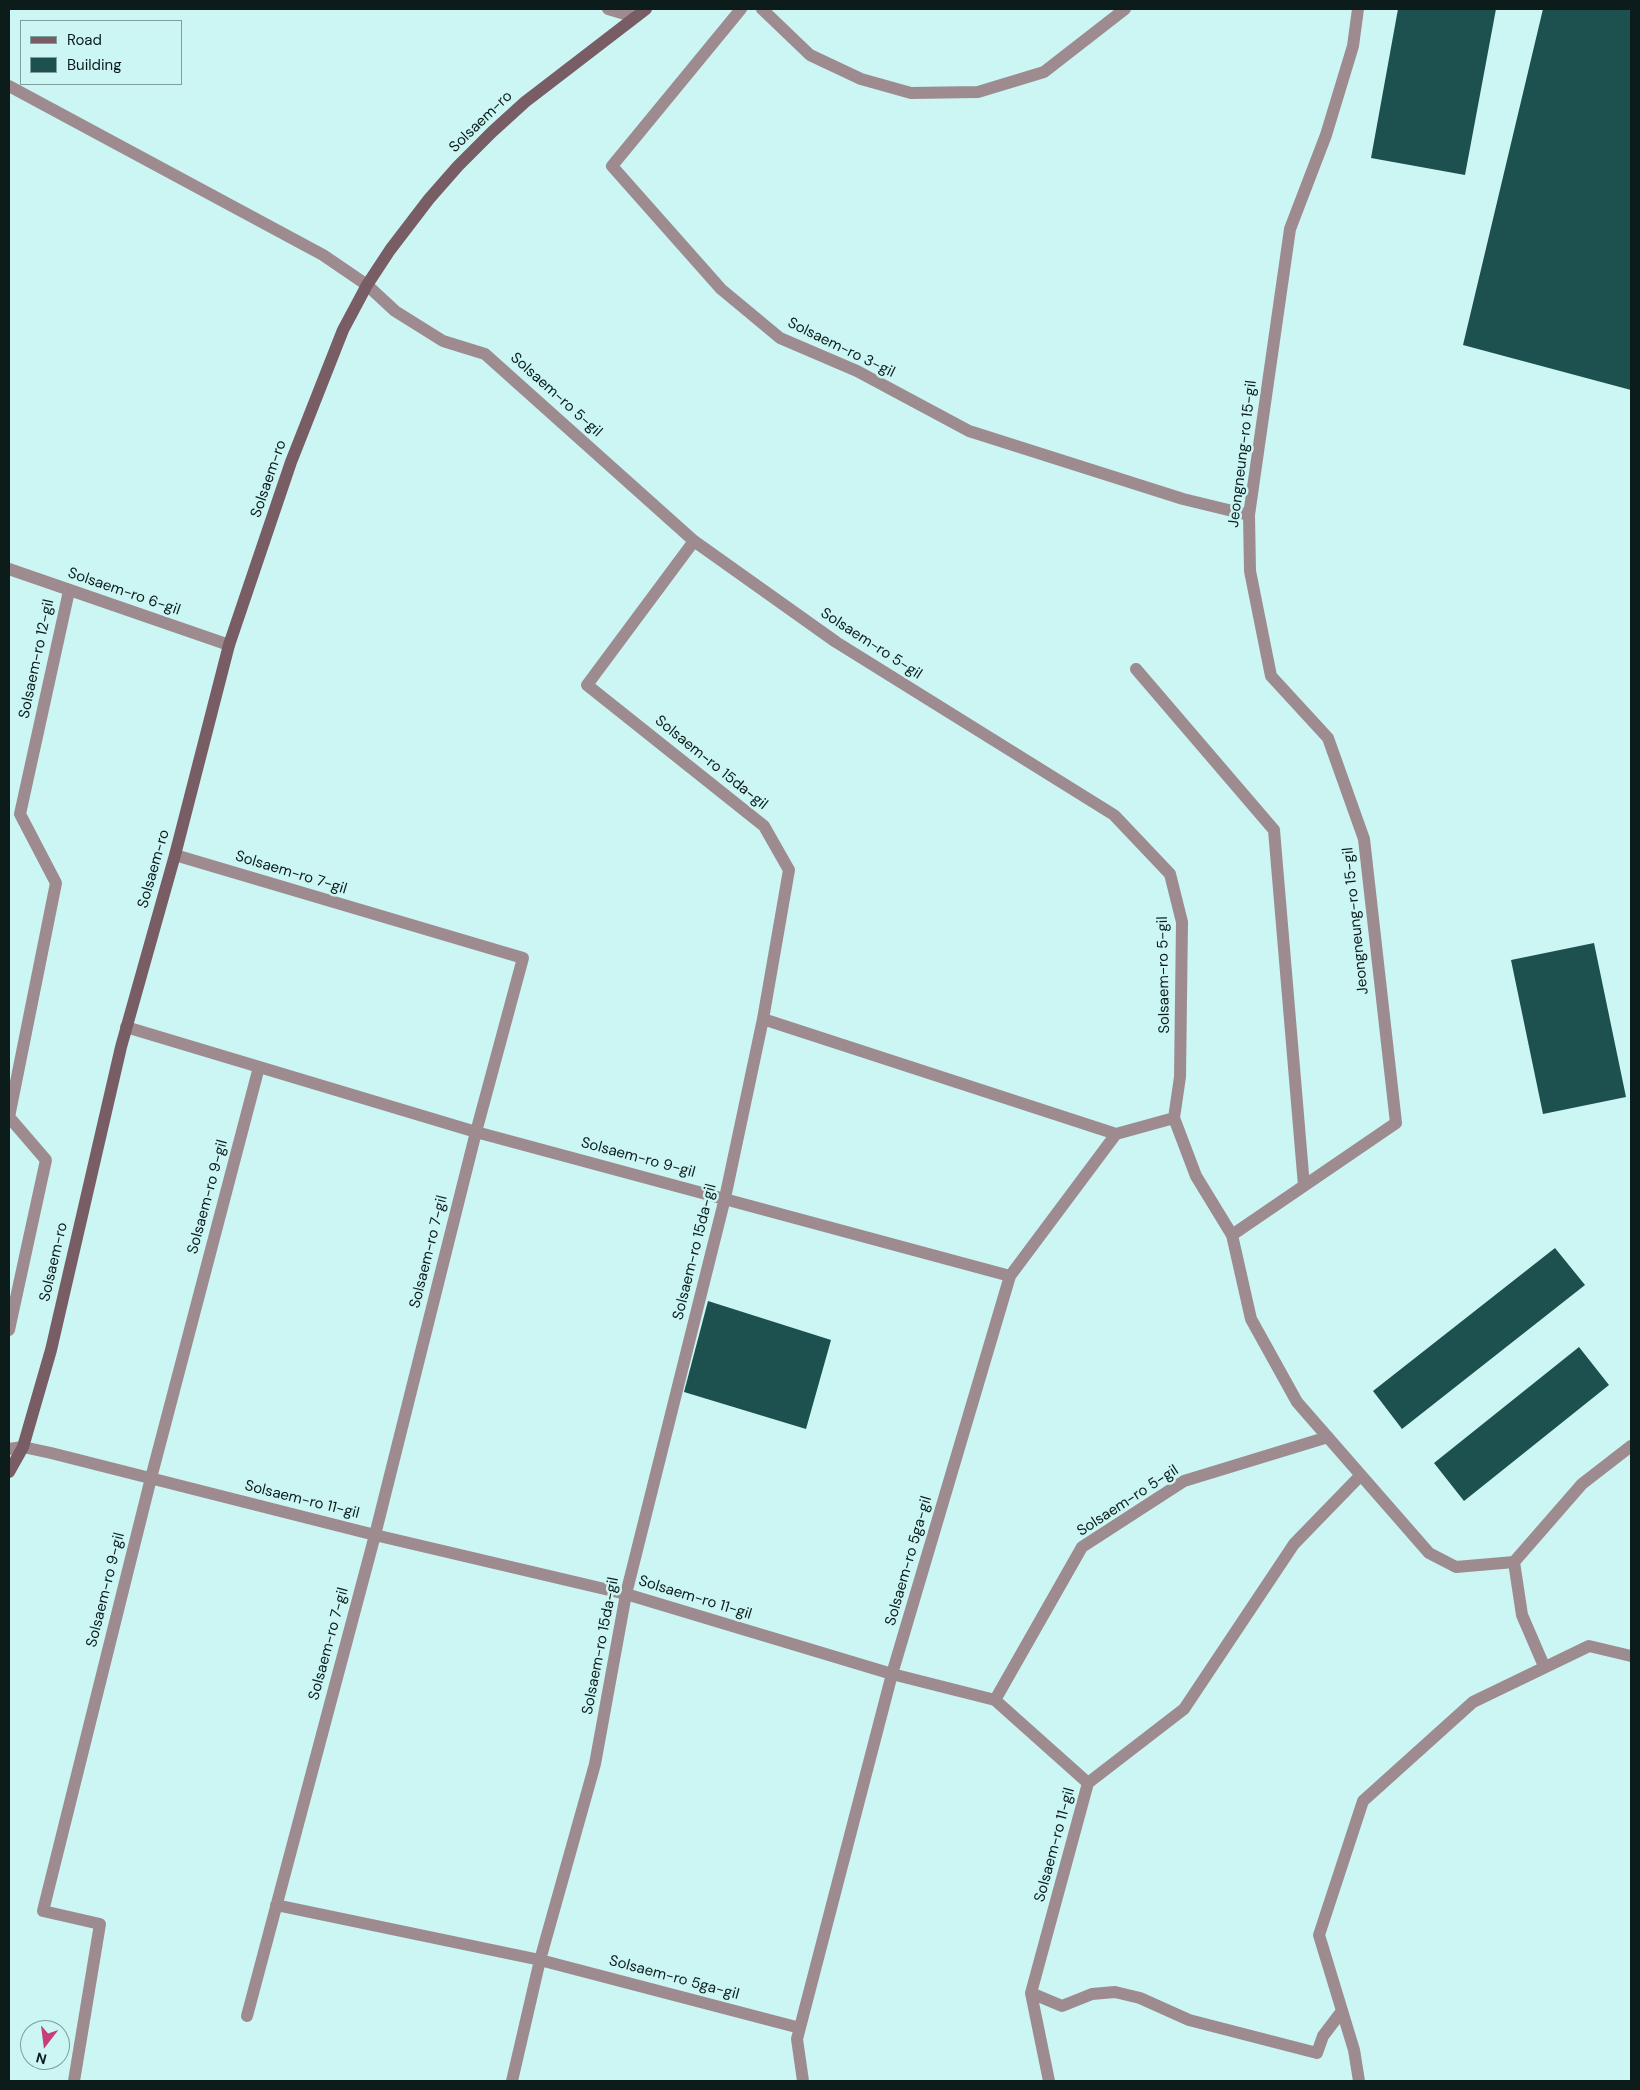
<!DOCTYPE html>
<html>
<head>
<meta charset="utf-8">
<style>
	body { margin:0 }
	#map { position:relative; width:1640px; height:2090px; overflow:hidden; background:#cbf6f3; font-family:"DM Sans",sans-serif }
	canvas { display:block }
	.frame { position:absolute; inset:0; border:10px solid #0b1c1b; pointer-events:none }
	.legend { position:absolute; left:20px; top:20px; width:162px; height:65px; box-sizing:border-box; background:#cbf6f3; border:1px solid #7e9f9d; margin:0; padding:6px 9px; list-style:none; font-size:15px; color:#0b1c1b }
	.legend li { display:flex; align-items:center; gap:10px; height:25px }
	.legend b { width:25px; border:1px solid #7e9f9d }
	.north { position:absolute; left:20px; top:2020px; width:50px; height:50px; box-sizing:border-box; background:#cbf6f3; border:1px solid #7e9f9d; border-radius:50%; rotate:195deg; font-size:14px; font-weight:700; line-height:20px; text-align:center; color:#0b1c1b }
	.north::after { content:''; display:block; margin:auto; width:18px; height:22px; background:#c73e78; clip-path:polygon(50% 0,100% 100%,50% 72%,0 100%) }
</style>
</head>
<body>
<div id="map">
<canvas width="1640" height="2090"></canvas>
<div class="frame"></div>
<ul class="legend">
<li><b style="height:6px;background:#785d65"></b>Road</li>
<li><b style="height:14px;background:#1d514f"></b>Building</li>
</ul>
<div class="north">N</div>
</div>
<script>
const c = document.querySelector('canvas').getContext('2d');
c.lineJoin = 'round';
function fillPath(path, color) { c.fillStyle = color; c.fill(path, 'evenodd'); }
function trace(path, color, width, dash) { c.strokeStyle = color; c.lineWidth = width; c.lineCap = dash ? 'butt' : 'round'; c.setLineDash(dash || []); c.stroke(path); }
function drawText(font, color, halo, rows, align = 'center') {
  c.font = font + ' "DM Sans",sans-serif'; c.lineWidth = 5; c.setLineDash([]); c.textBaseline = 'middle'; c.strokeStyle = halo; c.fillStyle = color; for (const [text, x, y, turn = 0] of rows) {
    c.save(); c.translate(x, y); c.rotate((+turn || 0) * Math.PI / 180); c.textAlign = isNaN(turn) ? turn : align; if (halo) c.strokeText(text, 0, 0); c.fillText(text, 0, 0); c.restore();
  }
}
fillPath(new Path2D(`
	M1398,9H1496L1465,175L1371,158Z
	M1543,9H1631V390L1463,345Z
	M1594,943L1626,1097L1543,1114L1511,960Z
	M1555,1248L1585,1285L1402,1429L1373,1391Z
	M708,1301L831,1340L806,1429L684,1392Z
	M1579,1347L1609,1385L1464,1501L1434,1463Z`), '#1d514f');
trace(new Path2D(`
	M608,9L635,17
	M741,9L612,166L721,289L780,338L857,371L969,431L1183,499L1249,515
	M762,9L810,55L861,79L911,93L978,92L1044,72L1125,9
	M9,86L323,255L367,285L395,311L443,341L485,354L694,541L836,642L1114,815L1170,874L1182,922L1180,1077L1174,1118L1196,1176L1232,1235L1251,1319L1297,1402L1429,1553L1456,1567L1514,1562L1582,1484L1631,1446
	M9,569L229,645
	M1136,669L1274,830L1304,1186
	M175,855L523,958L476,1132L375,1535L247,2016
	M763,1019L1116,1134L1174,1118
	M126,1027L476,1132L1010,1276
	M1232,1235L1396,1123L1364,839L1328,738L1271,676L1250,571L1249,515L1290,229L1326,135L1353,46L1358,9
	M9,1330L46,1160L9,1117L56,883L20,814L69,591
	M9,1449L23,1447L51,1453L375,1535L626,1594L892,1674L995,1700L1088,1783L1031,1993L1049,2081
	M1514,1562L1522,1615L1544,1666
	M995,1700L1082,1547L1184,1481L1328,1437
	M1088,1783L1184,1709L1294,1544L1361,1475
	M276,1905L540,1960L800,2028
	M1031,1993L1062,2006L1092,1994L1115,1992L1140,1998L1189,2020L1317,2053L1323,2036L1342,2011
	M74,2081L100,1924L43,1911L151,1478L259,1067
	M512,2081L540,1960L595,1764L626,1594L725,1198L763,1019L789,870L764,826L587,685L694,541
	M803,2081L797,2039L892,1674L1010,1276L1116,1134
	M1359,2081L1354,2050L1319,1935L1363,1801L1473,1702L1589,1646L1631,1656`), '#9e8b90', 12);
trace(new Path2D(`
	M9,1472L23,1447L51,1350L121,1047L175,855L229,645L291,462L343,330L367,285L390,250L429,199L458,166L492,132L525,102L646,9`), '#785d65', 12);
drawText('15px', '#0b1c1b', '#cbf6f3', [
	["Solsaem-ro",481,122,-44],
	["Solsaem-ro 3-gil",841,348,26],
	["Solsaem-ro 5-gil",556,395,42],
	["Jeongneung-ro 15-gil",1243,454,-83],
	["Solsaem-ro",269,479,-71],
	["Solsaem-ro 6-gil",124,592,19],
	["Solsaem-ro 5-gil",871,644,33],
	["Solsaem-ro 12-gil",37,659,-78],
	["Solsaem-ro 15da-gil",711,763,39],
	["Solsaem-ro",154,869,-74],
	["Solsaem-ro 7-gil",291,873,17],
	["Jeongneung-ro 15-gil",1356,921,-96],
	["Solsaem-ro 5-gil",1164,975,-91],
	["Solsaem-ro 9-gil",638,1158,15],
	["Solsaem-ro 9-gil",208,1197,-75],
	["Solsaem-ro 7-gil",429,1252,-76],
	["Solsaem-ro 15da-gil",695,1252,-76],
	["Solsaem-ro",54,1262,-77],
	["Solsaem-ro 11-gil",302,1500,14],
	["Solsaem-ro 5-gil",1128,1501,-33],
	["Solsaem-ro 5ga-gil",909,1561,-74],
	["Solsaem-ro 9-gil",106,1590,-76],
	["Solsaem-ro 11-gil",695,1598,17],
	["Solsaem-ro 7-gil",329,1644,-75],
	["Solsaem-ro 15da-gil",601,1646,-79],
	["Solsaem-ro 11-gil",1055,1845,-75],
	["Solsaem-ro 5ga-gil",674,1978,15]
]);
</script>
</body>
</html>
